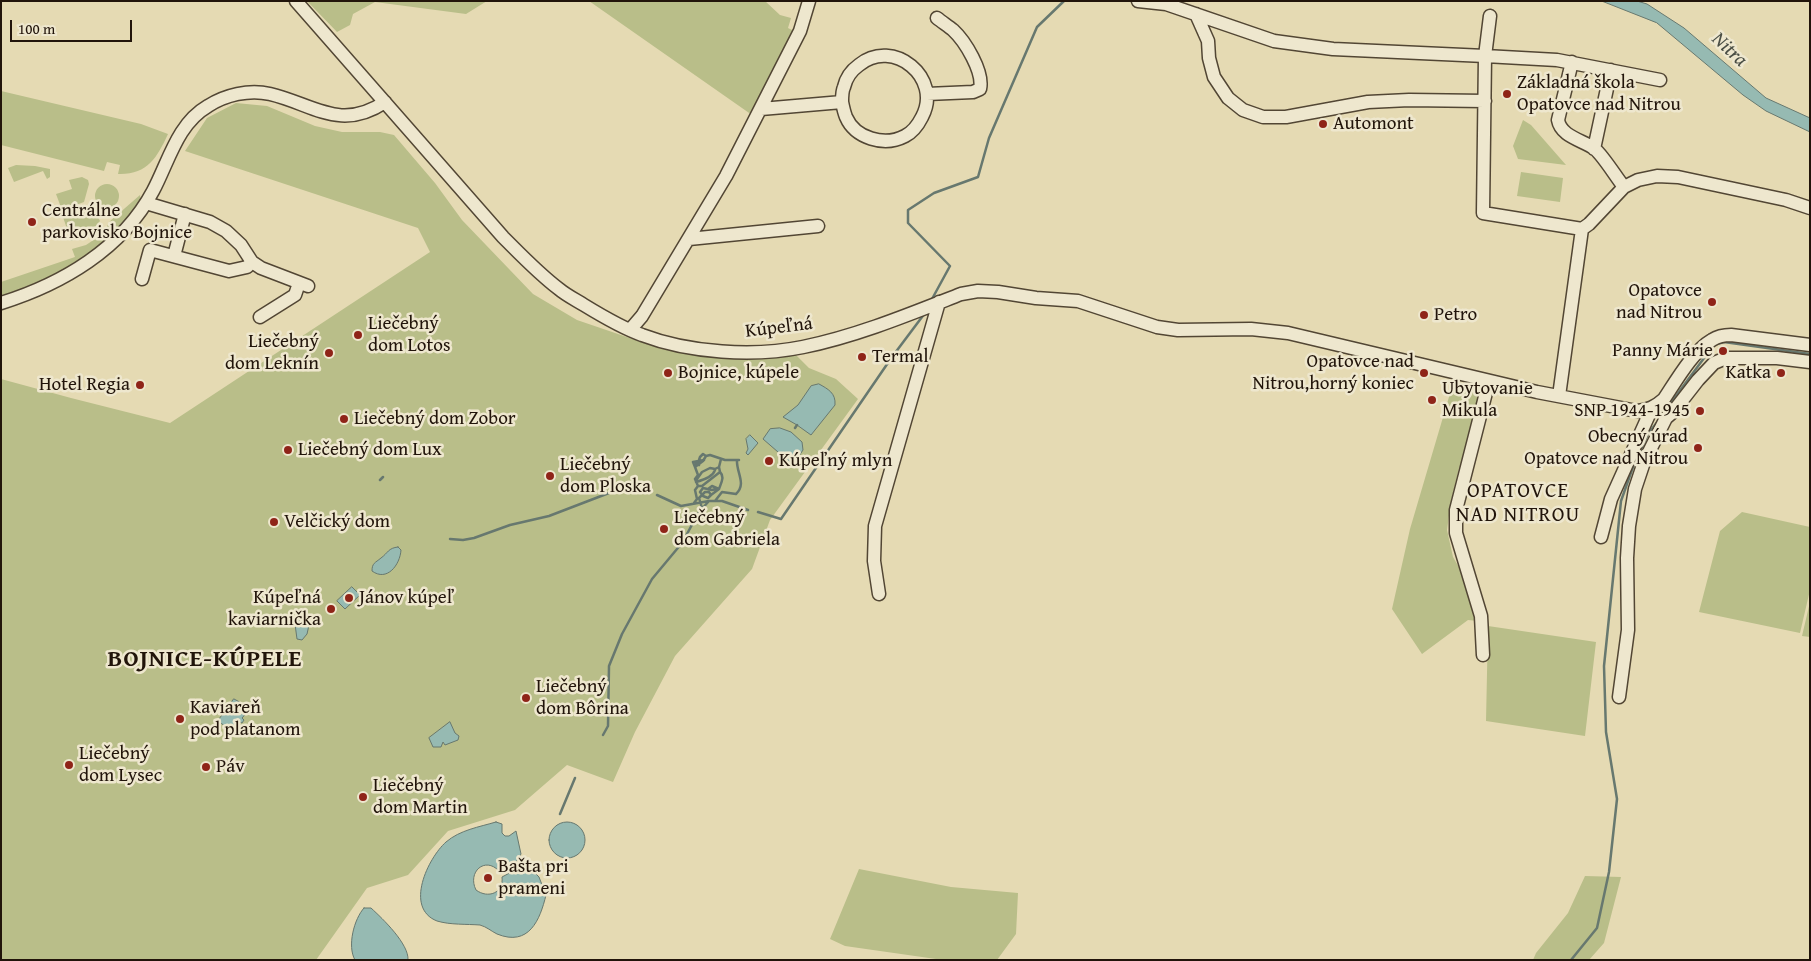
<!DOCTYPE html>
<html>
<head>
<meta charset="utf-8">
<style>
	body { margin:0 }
	#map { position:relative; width:1811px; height:961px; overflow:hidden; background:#e5dab3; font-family:"Gentium Book Plus",serif }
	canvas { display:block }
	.frame { position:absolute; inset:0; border:2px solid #21140a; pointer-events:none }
	.scale { position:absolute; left:10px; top:20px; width:122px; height:22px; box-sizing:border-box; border:2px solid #21140a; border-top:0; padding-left:6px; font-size:15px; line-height:18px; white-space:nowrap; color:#21140a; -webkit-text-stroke:4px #eee7ce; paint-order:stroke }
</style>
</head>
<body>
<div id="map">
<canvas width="1811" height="961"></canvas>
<div class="frame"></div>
<div class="scale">100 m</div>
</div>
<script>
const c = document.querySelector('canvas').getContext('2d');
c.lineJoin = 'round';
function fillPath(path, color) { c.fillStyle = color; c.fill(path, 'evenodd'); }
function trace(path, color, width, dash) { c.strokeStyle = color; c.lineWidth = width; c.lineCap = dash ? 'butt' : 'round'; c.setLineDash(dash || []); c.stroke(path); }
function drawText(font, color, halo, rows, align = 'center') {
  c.font = font + ' "Gentium Book Plus",serif'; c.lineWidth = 5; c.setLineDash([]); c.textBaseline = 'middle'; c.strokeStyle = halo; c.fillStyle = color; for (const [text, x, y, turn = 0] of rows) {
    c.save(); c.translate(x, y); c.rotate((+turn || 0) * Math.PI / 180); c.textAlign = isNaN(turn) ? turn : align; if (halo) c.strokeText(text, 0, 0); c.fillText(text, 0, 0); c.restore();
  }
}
fillPath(new Path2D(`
	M307,1H487L466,14L375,2L353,14L350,25L337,32Z
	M589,1H765L780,15L791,18L788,28L796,32L752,115Z
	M1,91L141,124L168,134C157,158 147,175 118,174L120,165L107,162L104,171L1,145Z
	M236,103L267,106L315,126L342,132H380L394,135L435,183L462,220L533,294L577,320L659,348L738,357L795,354L809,368L836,379L858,399L770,520L752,569L675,656L635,732L613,782L567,765L515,810L448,831L408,875L367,888L316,960H1V379L71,398L170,423L430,252L418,228L185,151L207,118Z
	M1523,120L1531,125L1566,165L1518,159L1513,146Z
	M16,165L35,166L50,169V177L47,179L43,171L14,182L8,168Z
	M1521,172L1563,178L1560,202L1517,196Z
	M82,177L88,180L89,184L84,202L62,210L56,194L72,189L69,180Z
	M95 196a12 12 0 1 1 24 0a12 12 0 1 1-24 0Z
	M140,195L141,200C123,226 100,251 73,268C51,281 25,290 1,297V282L75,257L72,249L86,245L98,237L106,229L109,222Z
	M87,209C93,210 97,215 100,221L89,234L71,241L63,217Z
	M1454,380L1469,386L1472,385L1482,388L1462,466L1459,468L1451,501L1447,530L1453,557L1464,576L1478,621L1468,620L1422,654L1392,609L1410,529Z
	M1742,512L1810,527V590L1800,633L1699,612L1720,531Z
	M1810,602V637L1802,636Z
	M1488,626L1596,642L1585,736L1486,721Z
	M859,869L951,887L1018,893L1016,934L997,960H943L845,946L830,939Z
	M1585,876L1621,877L1604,943L1589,960H1533L1536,953L1568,913Z`), '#b9be89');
const water = new Path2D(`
	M1602,1H1637L1647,4L1684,28L1766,98L1810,118V132L1766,111L1743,95L1657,23Z
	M819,384C828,389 836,393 835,405L811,435L797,425L783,417L798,405L811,386Z
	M780,428L791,432L802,442L803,450L793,465L763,439L770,429Z
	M750,435L758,443L748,455L746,453L748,449L746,439Z
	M398,547L401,550C400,565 387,582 372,571C372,563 375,563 381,558C388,553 388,548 398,547Z
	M352,587L360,595L345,609L337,601Z
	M298,621H302L309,625L307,634L302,640L297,639L295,624Z
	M234,699L249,707L250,709L242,718L244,720L242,723L240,722L233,732L218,721Z
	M450,722L455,733L459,736L458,740L445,745L443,742L441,747H433L429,738Z
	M549 840a18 18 0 1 1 36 0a18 18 0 1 1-36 0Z
	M496,822L502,824V833L505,836H509L516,831L521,854L516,862L499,871C485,856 467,872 476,890C488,899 504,893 502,877L519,868L525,870L530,868L539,877L546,895C540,920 529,947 497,934C491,931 487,927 480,925C467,924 450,925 437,921C404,908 428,858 446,842C460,830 479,827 496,822Z
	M364,908H371C383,919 409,944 408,960H355C347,946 354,919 364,908Z`);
fillPath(water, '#96bab2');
trace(water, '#67786f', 1);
trace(new Path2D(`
	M932,299L950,266L908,223V210L934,193L978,177L989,138L1037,27L1064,1
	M1717,344L1724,342L1810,354
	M1664,412L1713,346
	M795,428L797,425
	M698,463L700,457L703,454L706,456
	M699,465L696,464L695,467L693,462L704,460
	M697,479L702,472L710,468L715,469L719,467
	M380,480L383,477
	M696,482C703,480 713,477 715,470
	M698,486H702L720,472L719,467L721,459
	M708,489L712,486L719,489C721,483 725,477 720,472
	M657,495L681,506L709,501H722L748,510
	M711,495L708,498L703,496L700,492L703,488L712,490L716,489
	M715,501L722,492L736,494C747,484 736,472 737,460
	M694,503L697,499L695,490L698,486L695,479L698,475L695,467L703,461L706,456L710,455L725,460H739
	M702,508L699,498L705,492H709L711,495L719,489
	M758,512L781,519L892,357L925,313
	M450,539L463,540L474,538L510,525L549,516L622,488L631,486L649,492
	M603,735L608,726L609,666L622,634L652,579L682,543L699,512L709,501
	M560,814L575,778
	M1571,960L1597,928L1609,872L1617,799L1606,732L1604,666L1621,501L1633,467L1648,434L1658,421`), '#67786f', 2.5);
const minor = new Path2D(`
	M296,1L503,237C521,255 539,274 559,289C566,295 576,300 584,305C602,316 622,328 642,335C689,353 754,357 803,347C857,336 910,314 961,294L978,291L998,292L1036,298L1078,301L1157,327L1178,330L1251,329L1288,333L1537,392L1637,411C1648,410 1655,407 1664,399C1676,381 1693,351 1712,340C1718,336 1724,335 1731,335L1810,345
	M1138,1L1166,4L1274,41L1333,49L1485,56L1483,213L1582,229L1589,224L1624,187L1638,180L1657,176L1678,177L1786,200L1810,208
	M1196,14L1208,41L1209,58L1214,77L1228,98L1243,110L1263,117H1286L1368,102L1409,100L1485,101
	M1490,16L1485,56L1557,60L1660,80
	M1572,62L1558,120C1561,137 1583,140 1595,149C1604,157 1616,177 1624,187
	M927,94L973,92L980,89C984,72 965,41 953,30C948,26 942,22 937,18
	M761,109L842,102C843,107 844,112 846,117C855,138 884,147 905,136C913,132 918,125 922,117C943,78 893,37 859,65C852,70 846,78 844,87C842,91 842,97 842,102
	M1594,149L1611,70
	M146,203L210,222L226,231L241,245L252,262L261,268L308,286
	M689,239L818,226
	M174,256L185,214
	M142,279L150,250L229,271L247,267L252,262
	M1,303C62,284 122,249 153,191C169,161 177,124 208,106C225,95 249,89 270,94C313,104 340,132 385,102
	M260,317L295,295L299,283
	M630,330L642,316L726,176L800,31L809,1
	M1559,396L1582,229
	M1601,537L1611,499L1652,408
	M879,594L874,561L875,526L939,302
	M1483,655L1481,616L1456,533V510L1489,381
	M1619,697L1628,630L1627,558L1629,526L1635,489L1644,462L1666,418L1673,412L1698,380L1714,363L1726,358H1777L1810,362`);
trace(minor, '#524634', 15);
trace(minor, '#eee7ce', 12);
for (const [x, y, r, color] of [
	[1507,94,5,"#8f2418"],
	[1323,124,5,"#8f2418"],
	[32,222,5,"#8f2418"],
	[1712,302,5,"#8f2418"],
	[1424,315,5,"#8f2418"],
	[358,335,5,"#8f2418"],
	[1723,351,5,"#8f2418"],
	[329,353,5,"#8f2418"],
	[862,357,5,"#8f2418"],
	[668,373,5,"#8f2418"],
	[1424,373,5,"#8f2418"],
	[1781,373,5,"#8f2418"],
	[140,385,5,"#8f2418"],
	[1432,400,5,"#8f2418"],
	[1700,411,5,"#8f2418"],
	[344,419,5,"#8f2418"],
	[1698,448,5,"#8f2418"],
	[288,450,5,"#8f2418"],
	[769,461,5,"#8f2418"],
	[550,476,5,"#8f2418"],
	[274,522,5,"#8f2418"],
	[664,529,5,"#8f2418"],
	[349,598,5,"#8f2418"],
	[331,609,5,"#8f2418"],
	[526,698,5,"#8f2418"],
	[180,719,5,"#8f2418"],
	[69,765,5,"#8f2418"],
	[206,767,5,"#8f2418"],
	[363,797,5,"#8f2418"],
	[488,878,5,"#8f2418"]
]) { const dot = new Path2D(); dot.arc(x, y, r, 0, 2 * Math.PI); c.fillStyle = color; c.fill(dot); trace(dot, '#eee7ce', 2); }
drawText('19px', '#21140a', '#eee7ce', [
	["Základná škola",1517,83],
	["Opatovce nad Nitrou",1517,105],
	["Automont",1333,124],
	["Centrálne",42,211],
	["parkovisko Bojnice",42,233],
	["Opatovce",1702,291,"right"],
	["nad Nitrou",1702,313,"right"],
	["Petro",1434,315],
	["Liečebný",368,324],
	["dom Lotos",368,346],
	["Liečebný",319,342,"right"],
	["dom Leknín",319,364,"right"],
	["Panny Márie",1713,351,"right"],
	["Termal",872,357],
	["Opatovce nad",1414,362,"right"],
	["Nitrou,horný koniec",1414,384,"right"],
	["Bojnice, kúpele",678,373],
	["Katka",1771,373,"right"],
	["Hotel Regia",130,385,"right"],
	["Ubytovanie",1442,389],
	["Mikula",1442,411],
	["SNP 1944-1945",1690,411,"right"],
	["Liečebný dom Zobor",354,419],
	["Obecný úrad",1688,437,"right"],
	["Opatovce nad Nitrou",1688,459,"right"],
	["Liečebný dom Lux",298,450],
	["Kúpeľný mlyn",779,461],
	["Liečebný",560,465],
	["dom Ploska",560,487],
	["Liečebný",674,518],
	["dom Gabriela",674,540],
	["Velčický dom",284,522],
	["Kúpeľná",321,598,"right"],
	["kaviarnička",321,620,"right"],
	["Jánov kúpeľ",359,598],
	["Liečebný",536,687],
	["dom Bôrina",536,709],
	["Kaviareň",190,708],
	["pod platanom",190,730],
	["Liečebný",79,754],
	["dom Lysec",79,776],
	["Páv",216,767],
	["Liečebný",373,786],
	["dom Martin",373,808],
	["Bašta pri",498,867],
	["prameni",498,889]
], 'left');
drawText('19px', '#21140a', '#eee7ce', [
	["Kúpeľná",779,328,-7]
]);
drawText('italic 20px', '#4a4e45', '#eee7ce', [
	["Nitra",1729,50,43]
]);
c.letterSpacing = '1px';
drawText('21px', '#21140a', '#eee7ce', [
	["OPATOVCE",1518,492],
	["NAD NITROU",1518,516]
]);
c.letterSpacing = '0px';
c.letterSpacing = '1px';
drawText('bold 24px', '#21140a', '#eee7ce', [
	["BOJNICE-KÚPELE",205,660]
]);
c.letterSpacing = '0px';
</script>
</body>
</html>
